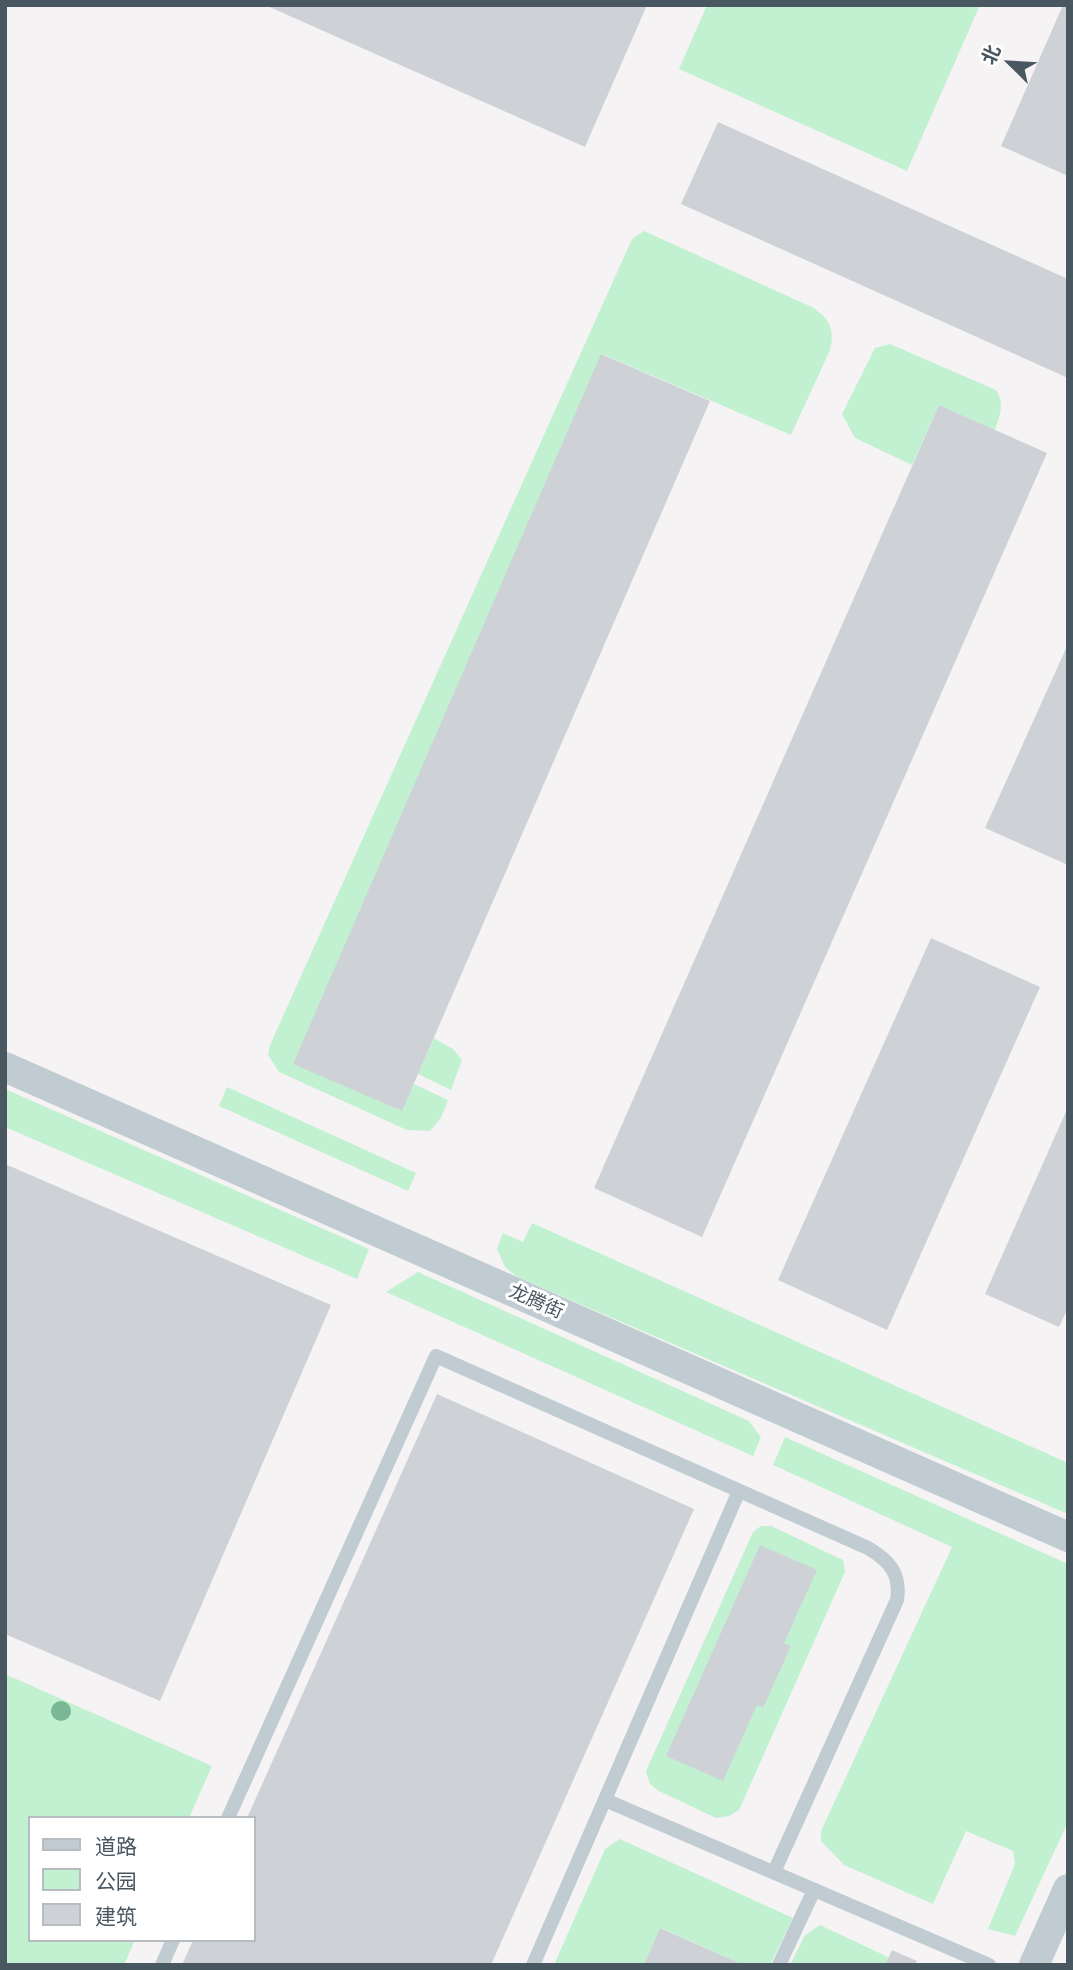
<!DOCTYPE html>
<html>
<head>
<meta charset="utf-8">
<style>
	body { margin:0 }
	#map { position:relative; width:1073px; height:1970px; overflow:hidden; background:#f5f3f3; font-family:"PT Sans Narrow","Noto Sans SC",sans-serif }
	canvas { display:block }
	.frame { position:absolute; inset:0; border:7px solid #495761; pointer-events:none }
	.legend { position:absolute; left:28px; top:1816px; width:228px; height:126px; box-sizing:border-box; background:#fff; border:2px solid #b6bcc0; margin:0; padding:9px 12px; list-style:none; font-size:21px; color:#495761 }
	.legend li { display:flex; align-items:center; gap:14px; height:35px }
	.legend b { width:35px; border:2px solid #b6bcc0 }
	.north { position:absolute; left:975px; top:28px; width:70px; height:70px; -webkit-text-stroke:5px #fff; paint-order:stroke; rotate:294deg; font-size:19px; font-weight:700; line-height:28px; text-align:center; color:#495761 }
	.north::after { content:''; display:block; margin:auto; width:24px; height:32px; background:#495761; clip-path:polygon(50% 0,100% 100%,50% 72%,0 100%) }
</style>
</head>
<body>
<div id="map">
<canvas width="1073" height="1970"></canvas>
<div class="frame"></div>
<ul class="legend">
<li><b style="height:9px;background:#c0cbd2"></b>道路</li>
<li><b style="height:19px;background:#c2f1d1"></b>公园</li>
<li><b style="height:19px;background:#ced2d7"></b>建筑</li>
</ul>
<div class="north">北</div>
</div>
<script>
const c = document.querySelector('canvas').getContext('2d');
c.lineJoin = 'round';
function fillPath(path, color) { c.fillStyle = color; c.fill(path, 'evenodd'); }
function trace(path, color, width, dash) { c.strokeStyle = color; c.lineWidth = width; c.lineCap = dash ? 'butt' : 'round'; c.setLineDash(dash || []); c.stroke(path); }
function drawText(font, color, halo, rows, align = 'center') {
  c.font = font + ' "PT Sans Narrow","Noto Sans SC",sans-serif'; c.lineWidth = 6; c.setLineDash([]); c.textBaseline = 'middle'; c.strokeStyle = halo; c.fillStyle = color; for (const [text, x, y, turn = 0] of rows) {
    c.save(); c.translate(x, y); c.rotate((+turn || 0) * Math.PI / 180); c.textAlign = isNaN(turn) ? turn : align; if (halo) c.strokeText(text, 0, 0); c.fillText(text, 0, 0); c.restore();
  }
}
fillPath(new Path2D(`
	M707,5H980L907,171L679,69Z
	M644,231L814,308C830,320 835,330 830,350L791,435L602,354L402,1110L414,1084L448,1100L441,1118L430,1131L407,1130L279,1072L268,1055L270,1045L632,239Z
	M890,344L996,390C1005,404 1000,415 995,430L939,405L912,465L855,438L842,414L875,348Z
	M434,1038L453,1049L462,1060L451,1090L418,1074Z
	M227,1087L416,1173L408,1191L219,1106Z
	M5,1089L369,1249L357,1279L5,1127Z
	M532,1223L1068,1463V1514L517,1277L505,1267L497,1249L503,1233L523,1242Z
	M418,1272L749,1421L761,1437L753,1456L386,1292Z
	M785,1437L1068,1564V1822L1015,1936L988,1929L1015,1864L1013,1851L966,1831L933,1904L844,1865L821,1841V1831L952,1547L773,1465Z
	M761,1526H771L843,1560L845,1572L739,1810L729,1816L716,1818L659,1791L650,1784L646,1771L753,1532Z
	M5,1674L212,1766L189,1818H30V1940H135L124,1965H5Z
	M620,1839L793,1918L770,1965H744L661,1928L644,1965H554L605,1849Z
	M820,1925L888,1957L885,1965H790L805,1935Z`), '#c2f1d1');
fillPath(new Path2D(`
	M265,5H647L585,147Z
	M1063,5H1068V176L1001,146Z
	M718,122L1068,279V378L681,204Z
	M601,354L710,401L402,1111L293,1064Z
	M939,405L1047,453L702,1237L594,1188Z
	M1068,644V865L985,828Z
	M931,938L1040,987L887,1330L778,1280Z
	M1068,1107V1308L1059,1327L985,1294Z
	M5,1164L331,1305L160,1701L5,1634Z
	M437,1394L694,1509L491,1965H182L193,1940H254V1818H247Z
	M760,1545L817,1570L784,1643L791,1646L763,1708L757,1705L723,1781L666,1756Z
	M660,1928L744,1965H644Z
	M892,1950L917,1961L915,1965H885Z`), '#ced2d7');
trace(new Path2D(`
	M605,1800L989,1965
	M228,1818L436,1356L868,1548C890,1561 901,1574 897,1600L774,1872
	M162,1965L173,1940
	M533,1965L739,1491
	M779,1965L814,1890`), '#c0cbd2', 14);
trace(new Path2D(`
	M5,1067L1068,1537
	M1034,1965L1068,1889`), '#c0cbd2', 30);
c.fillStyle = '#7ab794';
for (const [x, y] of [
	[61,1711]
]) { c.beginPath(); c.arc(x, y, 10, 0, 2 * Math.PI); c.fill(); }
drawText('19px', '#495761', '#fff', [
	["龙腾街",536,1302,24]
]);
</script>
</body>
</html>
